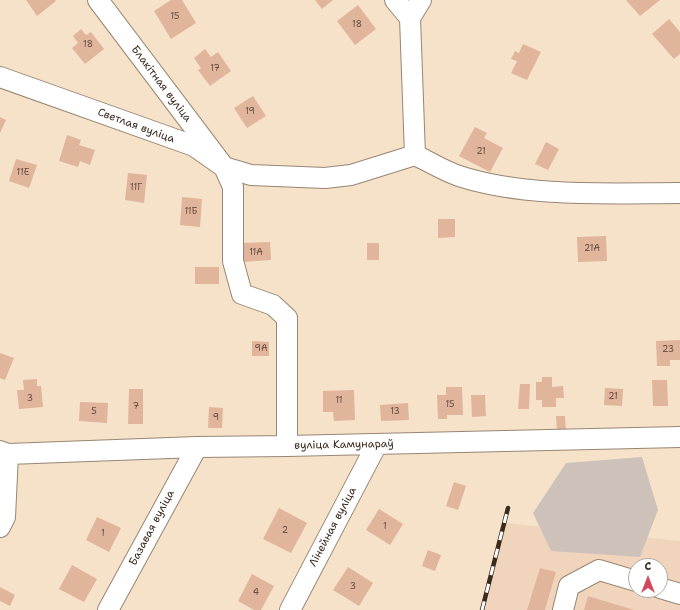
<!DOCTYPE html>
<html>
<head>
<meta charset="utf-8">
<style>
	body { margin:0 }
	#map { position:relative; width:680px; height:610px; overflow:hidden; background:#f5e2c9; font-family:"Shantell Sans",sans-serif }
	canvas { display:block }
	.north { position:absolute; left:628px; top:558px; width:40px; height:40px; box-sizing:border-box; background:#fff; border:1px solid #b1aaa5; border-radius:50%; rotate:0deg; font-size:11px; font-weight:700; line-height:16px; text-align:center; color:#3b2a1e }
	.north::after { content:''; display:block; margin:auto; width:14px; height:18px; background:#d1495b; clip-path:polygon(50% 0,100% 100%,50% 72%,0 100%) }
</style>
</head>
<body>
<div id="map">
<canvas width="680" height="610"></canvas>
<div class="north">С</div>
</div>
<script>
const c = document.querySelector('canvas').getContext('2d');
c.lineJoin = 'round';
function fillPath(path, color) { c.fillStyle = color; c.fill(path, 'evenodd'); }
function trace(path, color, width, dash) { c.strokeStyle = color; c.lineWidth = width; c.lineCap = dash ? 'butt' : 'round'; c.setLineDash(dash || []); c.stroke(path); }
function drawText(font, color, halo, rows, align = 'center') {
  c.font = font + ' "Shantell Sans",sans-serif'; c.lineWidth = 4; c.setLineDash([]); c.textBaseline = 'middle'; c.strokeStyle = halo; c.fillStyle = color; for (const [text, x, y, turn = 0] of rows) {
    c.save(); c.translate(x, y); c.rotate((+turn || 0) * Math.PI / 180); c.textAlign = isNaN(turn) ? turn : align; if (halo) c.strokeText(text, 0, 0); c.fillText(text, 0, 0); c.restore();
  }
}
fillPath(new Path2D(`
	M505,523L680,541V610H480ZM636,566H660V590H636Z`), '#f0d5bc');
fillPath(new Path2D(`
	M642,457L658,510L640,557L551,551L533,513L566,463Z`), '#cec1b9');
fillPath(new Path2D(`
	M26,0H55L56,1L37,16Z
	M171,0H182L196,23L171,39L154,11Z
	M315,0H333L322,9Z
	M626,0H660L640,16Z
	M358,5L376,29L355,45L337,21Z
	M669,19L680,32V54L674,59L652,34Z
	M81,29L86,35L91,32L104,49L85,64L72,48L78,43L73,36Z
	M523,44L541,52L527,80L511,73L517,61L511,59L515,51L519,53Z
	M205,49L211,57L218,52L231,71L210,86L198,70L201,68L194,58Z
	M253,96L266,116L247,128L234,108Z
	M0,117L6,120L0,133Z
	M475,127L487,133L484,138L503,148L490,172L459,156Z
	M67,135L81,140L79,145L95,150L90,165L80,161L78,167L59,161Z
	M546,142L559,149L548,170L535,164Z
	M16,159L37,165L29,188L9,181Z
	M128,173L147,175L144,203L125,200Z
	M182,197L202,199L200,227L180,225Z
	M438,219H455V237L438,238Z
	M606,236L607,261L578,262L577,237Z
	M270,242L271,260L243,262L242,243Z
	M367,243H379V260H367Z
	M195,267H219V284H195Z
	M680,340V360H670V366H657L656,341Z
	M252,341L269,342V356H252Z
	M0,353L14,358L5,380L0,378Z
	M542,377H552V387L563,386L564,398H556V407H542V400H536V382H542Z
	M37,379V386H41L43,407L19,409L17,390H24L23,380Z
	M652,380H667L668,406H653Z
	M520,384H530L529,409H518Z
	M446,387H462L463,415H447V419H438L437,395H446Z
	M605,388L623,389L622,406L604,405Z
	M129,389H143V424H128Z
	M354,390L355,420L334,421L333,412H323V391Z
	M471,395H485L486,416L472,417Z
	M80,402L108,403L107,423L79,421Z
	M408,403L409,420L381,421L380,405Z
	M209,407L223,408L222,428H208Z
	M556,416H565L566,431H557Z
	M454,482L466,486L458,510L446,506Z
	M279,508L307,523L291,553L263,539Z
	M379,509L403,524L390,545L366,530Z
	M97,517L121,528L109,552L86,540Z
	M428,550L441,555L435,571L422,566Z
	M72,565L97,579L84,602L59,589Z
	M348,567L373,583L359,606L333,590Z
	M540,568L556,572L545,610H527Z
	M252,574L274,586L261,610H254L238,601Z
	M0,587L15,595L10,606L0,601Z
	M588,596L634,610H584Z`), '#e1b49c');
const minor = new Path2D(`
	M98,0L224,167L233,187V261L242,294L273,305L287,318V446
	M395,0L410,18
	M0,77L194,146L224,167L251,175L325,178L351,175L415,155C430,162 444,171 459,176C527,198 609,193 680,193
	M415,155L410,18L421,0
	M0,451L8,454L197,447L287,446L680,437
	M0,527L5,517L8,454
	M660,588L680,594
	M108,610L197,447
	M290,610L377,444
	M563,610L569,586L599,570L636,581`);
trace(minor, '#988674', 22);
trace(minor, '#fff', 20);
const rail = new Path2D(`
	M482,610L508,508`);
trace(rail, '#3b2a1e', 4.5);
trace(rail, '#fff', 3, [9]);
drawText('9px', '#644c3e', null, [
	["15",175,17],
	["18",357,25],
	["18",88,45],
	["17",215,69],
	["19",250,112],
	["21",481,152],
	["11Е",23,173],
	["11Г",136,188],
	["11Б",191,212],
	["21А",592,249],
	["11А",256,253],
	["9А",261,349],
	["23",668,350],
	["21",613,397],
	["3",30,399],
	["11",339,401],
	["15",450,405],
	["7",136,407],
	["5",94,412],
	["13",395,412],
	["9",216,418],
	["1",385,527],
	["2",285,531],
	["1",103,534],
	["3",353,587],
	["4",256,593]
]);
drawText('11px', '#3b2a1e', '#fff', [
	["Блакітная вуліца",161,84,53],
	["Светлая вуліца",136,126,20],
	["вуліца Камунараў",344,445,-1],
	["Лінейная вуліца",333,527,-62],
	["Базавая вуліца",152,528,-62]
]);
</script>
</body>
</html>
